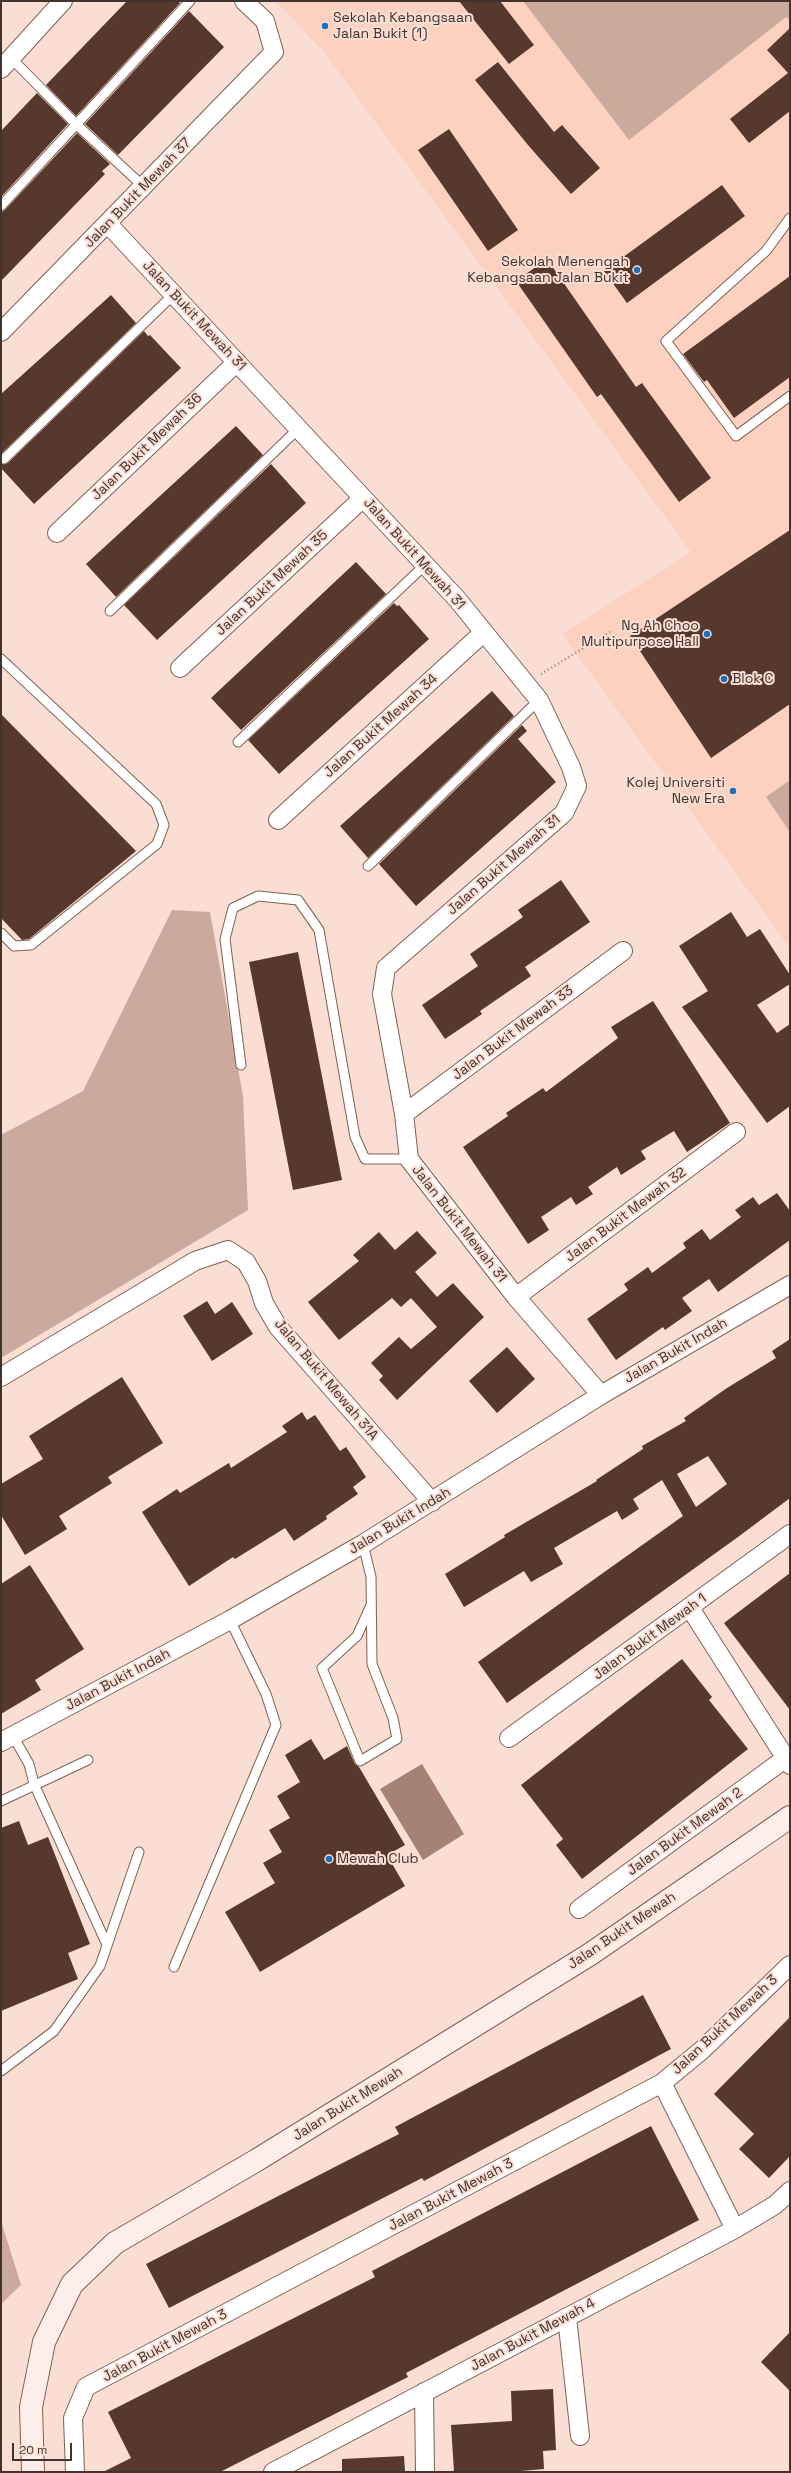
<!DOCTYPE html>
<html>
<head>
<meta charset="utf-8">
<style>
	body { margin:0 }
	#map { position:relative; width:791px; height:2473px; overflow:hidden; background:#faddd3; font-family:"Space Grotesk",sans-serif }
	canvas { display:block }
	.frame { position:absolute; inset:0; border:2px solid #41332e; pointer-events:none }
	.scale { position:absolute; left:12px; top:2443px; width:60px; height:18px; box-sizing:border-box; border:2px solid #41332e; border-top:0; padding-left:5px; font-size:12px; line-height:14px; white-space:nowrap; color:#41332e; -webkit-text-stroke:3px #faddd3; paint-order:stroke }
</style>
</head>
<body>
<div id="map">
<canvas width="791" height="2473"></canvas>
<div class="frame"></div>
<div class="scale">20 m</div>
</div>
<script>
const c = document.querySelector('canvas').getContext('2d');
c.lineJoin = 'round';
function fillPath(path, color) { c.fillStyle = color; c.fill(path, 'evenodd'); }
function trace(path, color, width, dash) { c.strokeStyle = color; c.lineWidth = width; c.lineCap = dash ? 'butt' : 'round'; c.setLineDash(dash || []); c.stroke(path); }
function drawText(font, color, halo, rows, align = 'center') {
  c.font = font + ' "Space Grotesk",sans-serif'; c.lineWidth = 4; c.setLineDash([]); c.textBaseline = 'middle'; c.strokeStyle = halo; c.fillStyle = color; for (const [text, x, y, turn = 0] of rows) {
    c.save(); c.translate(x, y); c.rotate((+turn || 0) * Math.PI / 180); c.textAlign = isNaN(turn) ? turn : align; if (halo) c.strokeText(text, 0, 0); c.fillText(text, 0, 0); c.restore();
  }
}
fillPath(new Path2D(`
	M275,1H790V948L562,634L691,552L324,52Z`), '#fcd1c0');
fillPath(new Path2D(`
	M523,1H790V20L786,17L629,140Z
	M790,780V832L766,797Z
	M172,910L210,912L243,1096L248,1210L1,1358V1135L83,1091Z
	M1,2221L21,2285L1,2304Z`), '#cbaa9d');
fillPath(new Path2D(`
	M422,1764L464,1834L423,1860L380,1789Z`), '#a68274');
fillPath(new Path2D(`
	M127,1H178L180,3L76,116L46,85Z
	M459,1H500L534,45L509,64Z
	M189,11L224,47L118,155L85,124Z
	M790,28V111L749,143L730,119L788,73L767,50Z
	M498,62L554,132L562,125L600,168L571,194L528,145L475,80Z
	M37,93L68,124L1,197V131Z
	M449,129L518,230L488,251L418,150Z
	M77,133L110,164L102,171L105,174L1,281V212L5,210Z
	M722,185L745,216L627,303L604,271Z
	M547,259L636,387L642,383L711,478L679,502L601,394L597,397L516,281Z
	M790,276V377L734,418L707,380L704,382L683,354Z
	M111,295L136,323L1,454V394Z
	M144,331L148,336L150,335L181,368L34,504L1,468V464L8,463Z
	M236,426L263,455L116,597L86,564Z
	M271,464L306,503L157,640L124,605Z
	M790,530V704L711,758L630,636Z
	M356,562L386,594L241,730L211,698Z
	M394,603L397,606L399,605L429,639L279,774L248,740Z
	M492,691L514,716L368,858L340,826Z
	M1,714L136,851L29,939L22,940L1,918Z
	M522,725L527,731L518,739L556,782L416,906L379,864Z
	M561,880L590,922L525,967L531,976L480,1011L482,1014L445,1039L422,1005L478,966L470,954L523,917L518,910Z
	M731,912L747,937L760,929L790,975V984L757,1005L777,1033L790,1024V1106L767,1123L682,1007L708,991L679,946Z
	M298,952L342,1180L293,1190L249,962Z
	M653,1001L730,1123L687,1152L674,1131L641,1151L646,1159L621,1175L617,1167L588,1187L593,1194L576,1205L571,1197L541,1217L549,1230L528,1244L463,1147L508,1116L506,1113L543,1088L546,1092L618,1038L611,1027Z
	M777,1193L790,1211V1240L718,1292L709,1279L682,1298L692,1311L665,1330L663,1327L616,1360L587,1319L628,1290L624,1284L648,1267L652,1273L686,1248L683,1243L702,1229L710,1240L741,1217L735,1210L753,1197L759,1205Z
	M417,1231L437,1253L415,1272L437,1297L453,1283L484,1317L397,1400L379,1380L383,1376L371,1363L399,1337L411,1349L437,1327L411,1298L401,1307L392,1298L339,1340L308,1302L359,1261L353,1255L379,1232L395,1250Z
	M207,1301L215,1314L232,1302L253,1334L212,1361L183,1316Z
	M790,1339V1498L738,1537L507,1703L478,1662L683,1516L662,1480L633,1499L639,1509L622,1520L617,1511L554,1548L563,1564L531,1582L524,1571L464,1607L445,1574L505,1537L504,1535L597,1481L596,1480L643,1449L642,1446L686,1421L684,1418L727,1388L776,1358L772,1351ZM708,1456L727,1484L696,1507L677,1474Z
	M507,1347L535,1379L497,1413L469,1381Z
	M122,1377L163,1443L108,1477L112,1483L59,1516L67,1529L25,1555L1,1515V1484L43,1459L29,1436Z
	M302,1412L307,1420L315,1415L340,1451L346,1447L366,1477L353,1487L358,1494L326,1516L327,1519L294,1541L285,1528L235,1559L233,1557L189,1586L142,1512L177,1489L180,1493L229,1463L231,1468L287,1432L282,1426Z
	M30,1565L84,1649L35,1680L41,1690L1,1714V1584Z
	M790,1573V1710L724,1623Z
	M682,1659L712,1697L709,1700L748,1749L582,1879L556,1845L563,1839L521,1785Z
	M311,1739L324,1760L347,1746L355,1764L359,1767L405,1845L387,1855L405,1886L260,1972L225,1912L275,1883L263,1863L282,1852L269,1830L290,1818L277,1796L300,1782L285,1755Z
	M19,1821L28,1845L48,1837L90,1944L68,1953L78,1979L1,2011V1828Z
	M643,1995L671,2049L424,2181L422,2178L169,2308L146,2264L399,2134L395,2127Z
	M790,2017V2156L769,2178L739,2149L754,2134L714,2094Z
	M651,2126L699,2220L406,2373L408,2377L220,2472H103L131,2458L108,2412L375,2277L372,2271Z
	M790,2332V2391L761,2362Z
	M553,2389L556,2450L543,2451L544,2469L509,2472H454L451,2425L512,2421L511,2391Z
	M404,2456L405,2472H342V2459Z`), '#57382c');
const lane = new Path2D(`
	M11,58L77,125L144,187
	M1,206L190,1
	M790,218L766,251L666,341L736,436L790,396
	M4,459L174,294
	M110,611L299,428
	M1,659L156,804L164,825L157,844L31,945L14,946L1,933
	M238,742L425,565
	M368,866L539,700
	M241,1065L225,939L233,908L258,896L298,900L319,930L355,1137L365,1159H409
	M363,1544L371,1577L372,1664L393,1718L397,1739L360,1761L322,1668L357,1636L371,1605
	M13,1736L29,1764L34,1784L107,1945
	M1,1801L88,1760
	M174,1967L276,1725L266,1694L230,1620
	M1,2071L54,2031L100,1966L139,1852`);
const street = new Path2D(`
	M1,69L63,1
	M108,224L457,599L539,700L571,767L577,786L564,813L386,968L382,994L404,1114L409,1159L516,1297L601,1395
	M1,332L274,52L265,21L244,1
	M57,533L237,362
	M180,668L363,498
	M278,820L483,633
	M404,1114L623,951
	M516,1297L736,1132
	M1,1377L195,1261L228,1250L246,1262L257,1281L264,1303L278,1327L432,1502
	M690,1608L790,1765
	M509,1738L790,1534
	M1,1742L230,1620L363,1544L601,1395L790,1285
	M579,1909L790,1755
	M662,2083L735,2229
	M567,2317L580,2436
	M424,2392L425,2472
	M75,2472L73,2418L86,2387L662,2083L702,2050L790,1965
	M273,2472L735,2229L775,2205L790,2191`);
const secondary = new Path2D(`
	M33,2472L31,2407L44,2342L72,2284L115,2243L257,2160L589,1955L790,1817`);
trace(lane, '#7f6155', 11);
trace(street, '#7f6155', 20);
trace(secondary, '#7f6155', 24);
trace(new Path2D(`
	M541,674L610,632`), '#958179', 2.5, [1, 3]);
trace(lane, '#fff', 9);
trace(street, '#fff', 18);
trace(secondary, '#fdeee9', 22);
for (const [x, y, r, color] of [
	[325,26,4,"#1d6fbd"],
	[637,270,4,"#1d6fbd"],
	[707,634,4,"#1d6fbd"],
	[724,679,4,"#1d6fbd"],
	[733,791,4,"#1d6fbd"],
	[329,1859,4,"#1d6fbd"]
]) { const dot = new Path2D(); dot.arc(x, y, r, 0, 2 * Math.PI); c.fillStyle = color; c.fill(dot); trace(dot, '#faddd3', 1.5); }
drawText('14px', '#41332e', '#faddd3', [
	["Sekolah Kebangsaan",333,18],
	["Jalan Bukit (1)",333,34],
	["Sekolah Menengah",629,262,"right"],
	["Kebangsaan Jalan Bukit",629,278,"right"],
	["Ng Ah Choo",699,626,"right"],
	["Multipurpose Hall",699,642,"right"],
	["Blok C",732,679],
	["Kolej Universiti",725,783,"right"],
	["New Era",725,799,"right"],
	["Mewah Club",337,1859]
], 'left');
drawText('14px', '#41332e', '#faddd3', [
	["Jalan Bukit Mewah 37",138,193,-46],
	["Jalan Bukit Mewah 31",194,316,47],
	["Jalan Bukit Mewah 36",147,447,-44],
	["Jalan Bukit Mewah 31",414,554,48],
	["Jalan Bukit Mewah 35",272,583,-43],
	["Jalan Bukit Mewah 34",381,726,-42],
	["Jalan Bukit Mewah 31",504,865,-41],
	["Jalan Bukit Mewah 33",513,1033,-37],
	["Jalan Bukit Mewah 32",626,1215,-37],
	["Jalan Bukit Mewah 31",459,1224,52],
	["Jalan Bukit Indah",676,1351,-30],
	["Jalan Bukit Mewah 31A",326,1380,50],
	["Jalan Bukit Indah",400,1521,-31],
	["Jalan Bukit Mewah 1",650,1637,-36],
	["Jalan Bukit Indah",118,1680,-28],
	["Jalan Bukit Mewah 2",685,1832,-36],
	["Jalan Bukit Mewah",622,1931,-34],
	["Jalan Bukit Mewah 3",725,2025,-43],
	["Jalan Bukit Mewah",348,2104,-32],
	["Jalan Bukit Mewah 3",451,2195,-28],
	["Jalan Bukit Mewah 4",533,2335,-28],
	["Jalan Bukit Mewah 3",165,2346,-28]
]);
</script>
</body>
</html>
